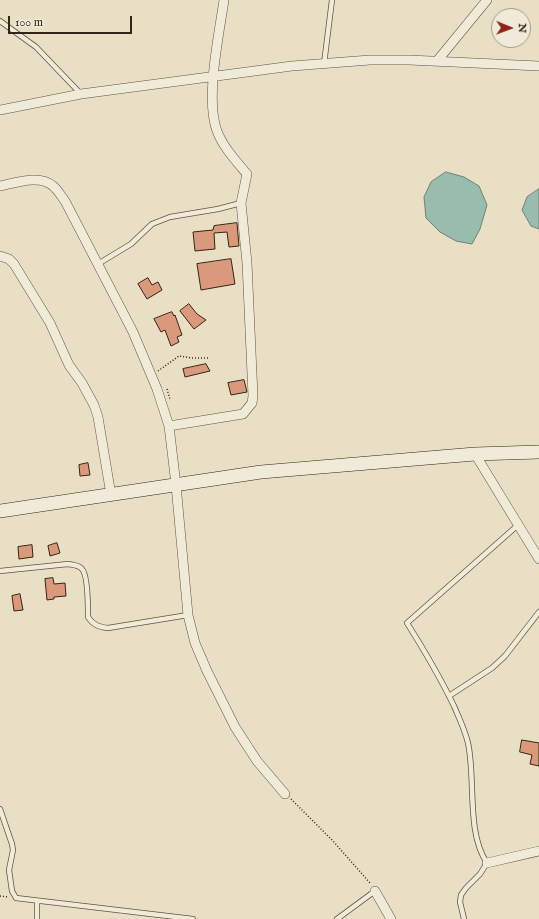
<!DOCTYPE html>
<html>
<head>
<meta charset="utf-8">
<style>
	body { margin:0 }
	#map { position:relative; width:539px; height:919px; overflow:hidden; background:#e8dfc5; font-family:"IM FELL English",serif }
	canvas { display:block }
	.north { position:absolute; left:491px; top:8px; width:40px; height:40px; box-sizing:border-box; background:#f0ead9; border:1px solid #a59b8b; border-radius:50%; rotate:91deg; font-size:11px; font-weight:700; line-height:16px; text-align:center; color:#342415 }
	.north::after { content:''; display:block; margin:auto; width:14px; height:18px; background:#8f2418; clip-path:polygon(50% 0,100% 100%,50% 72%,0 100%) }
	.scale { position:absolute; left:8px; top:16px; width:124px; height:18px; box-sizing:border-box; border:2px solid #342415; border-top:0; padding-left:5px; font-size:12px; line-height:14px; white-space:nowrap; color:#342415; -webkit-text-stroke:3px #f0ead9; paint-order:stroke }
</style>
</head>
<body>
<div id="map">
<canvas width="539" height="919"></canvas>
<div class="north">N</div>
<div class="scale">100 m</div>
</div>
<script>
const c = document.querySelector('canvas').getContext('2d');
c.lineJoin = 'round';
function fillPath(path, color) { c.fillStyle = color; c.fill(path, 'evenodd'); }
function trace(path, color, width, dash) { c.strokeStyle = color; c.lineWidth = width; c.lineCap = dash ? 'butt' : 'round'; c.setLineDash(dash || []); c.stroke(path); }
const water = new Path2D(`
	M446,172L464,177L479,186L487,205L480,229L472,244L456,241L440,232L426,218L424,197L431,182Z
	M539,189V229L531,226L522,210L527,197Z`);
fillPath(water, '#98bdaf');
trace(water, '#708071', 1);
const building = new Path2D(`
	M237,223L239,246L229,247L227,232L214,233L215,249L195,251L193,232L213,230L214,226Z
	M231,259L235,284L201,290L197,264Z
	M148,278L152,285L158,282L162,290L147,299L138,284Z
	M189,304L197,314L206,320L194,329L180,311Z
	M172,312L174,316L175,315L182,335L177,337L179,342L171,346L165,330L161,332L154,319Z
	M206,364L210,371L185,377L183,369Z
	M244,380L247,392L231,395L228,383Z
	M88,463L90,475L80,476L79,465Z
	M57,543L60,553L50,556L48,546Z
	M32,545L33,557L19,559L18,547Z
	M53,578L54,584L65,583L66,596L54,597V599L47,600L45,579Z
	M20,594L23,610L14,611L12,596Z
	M522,740L539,743V766L530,764L532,755L520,752Z`);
fillPath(building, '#da997b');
trace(building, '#342415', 1);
const lane = new Path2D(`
	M0,21L36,47L81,94
	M324,64L332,0
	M98,264L131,244L152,224L170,217L218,209L241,203
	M0,571L68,564C73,565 79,565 82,569C88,575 88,607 88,617C93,625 99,627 108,628L188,615
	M449,696L492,668L505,656L539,612
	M0,809L12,844L13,850L9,870L12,891L16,898L193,919
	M37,901V919
	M337,919L375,891
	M464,919L460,902L461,895L466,888L480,874L487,863C466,832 476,780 468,743C465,730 459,718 454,706C440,677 424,650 407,623L518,525`);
const street = new Path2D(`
	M437,61L487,0
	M0,110L81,94L292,66L370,60H409L539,66
	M0,186C15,183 40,174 53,186C58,190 61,196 65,201L133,332L157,389L169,426L176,485L188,615L195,643L207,671L235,727L257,761L285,794
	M0,256L9,259L14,264L50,323L69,365L82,383L94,405L98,417L111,495
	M169,426L243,414L252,403L253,396L247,263L241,203L247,174C236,161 223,147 217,131C205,99 219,35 224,0
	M475,454L539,559
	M487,863L539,851
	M375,891L391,919`);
const secondary = new Path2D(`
	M0,511L261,472L475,454L539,452`);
trace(lane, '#615341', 6);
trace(street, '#615341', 10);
trace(secondary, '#342415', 14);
trace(new Path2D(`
	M158,371L179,356L192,358H210
	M167,389L170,399
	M291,799L333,841L371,884
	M0,896L8,897`), '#342415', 1.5, [1, 2]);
trace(lane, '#f0ead9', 4.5);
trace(street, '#f0ead9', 9);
trace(secondary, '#f0ead9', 13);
</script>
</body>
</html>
